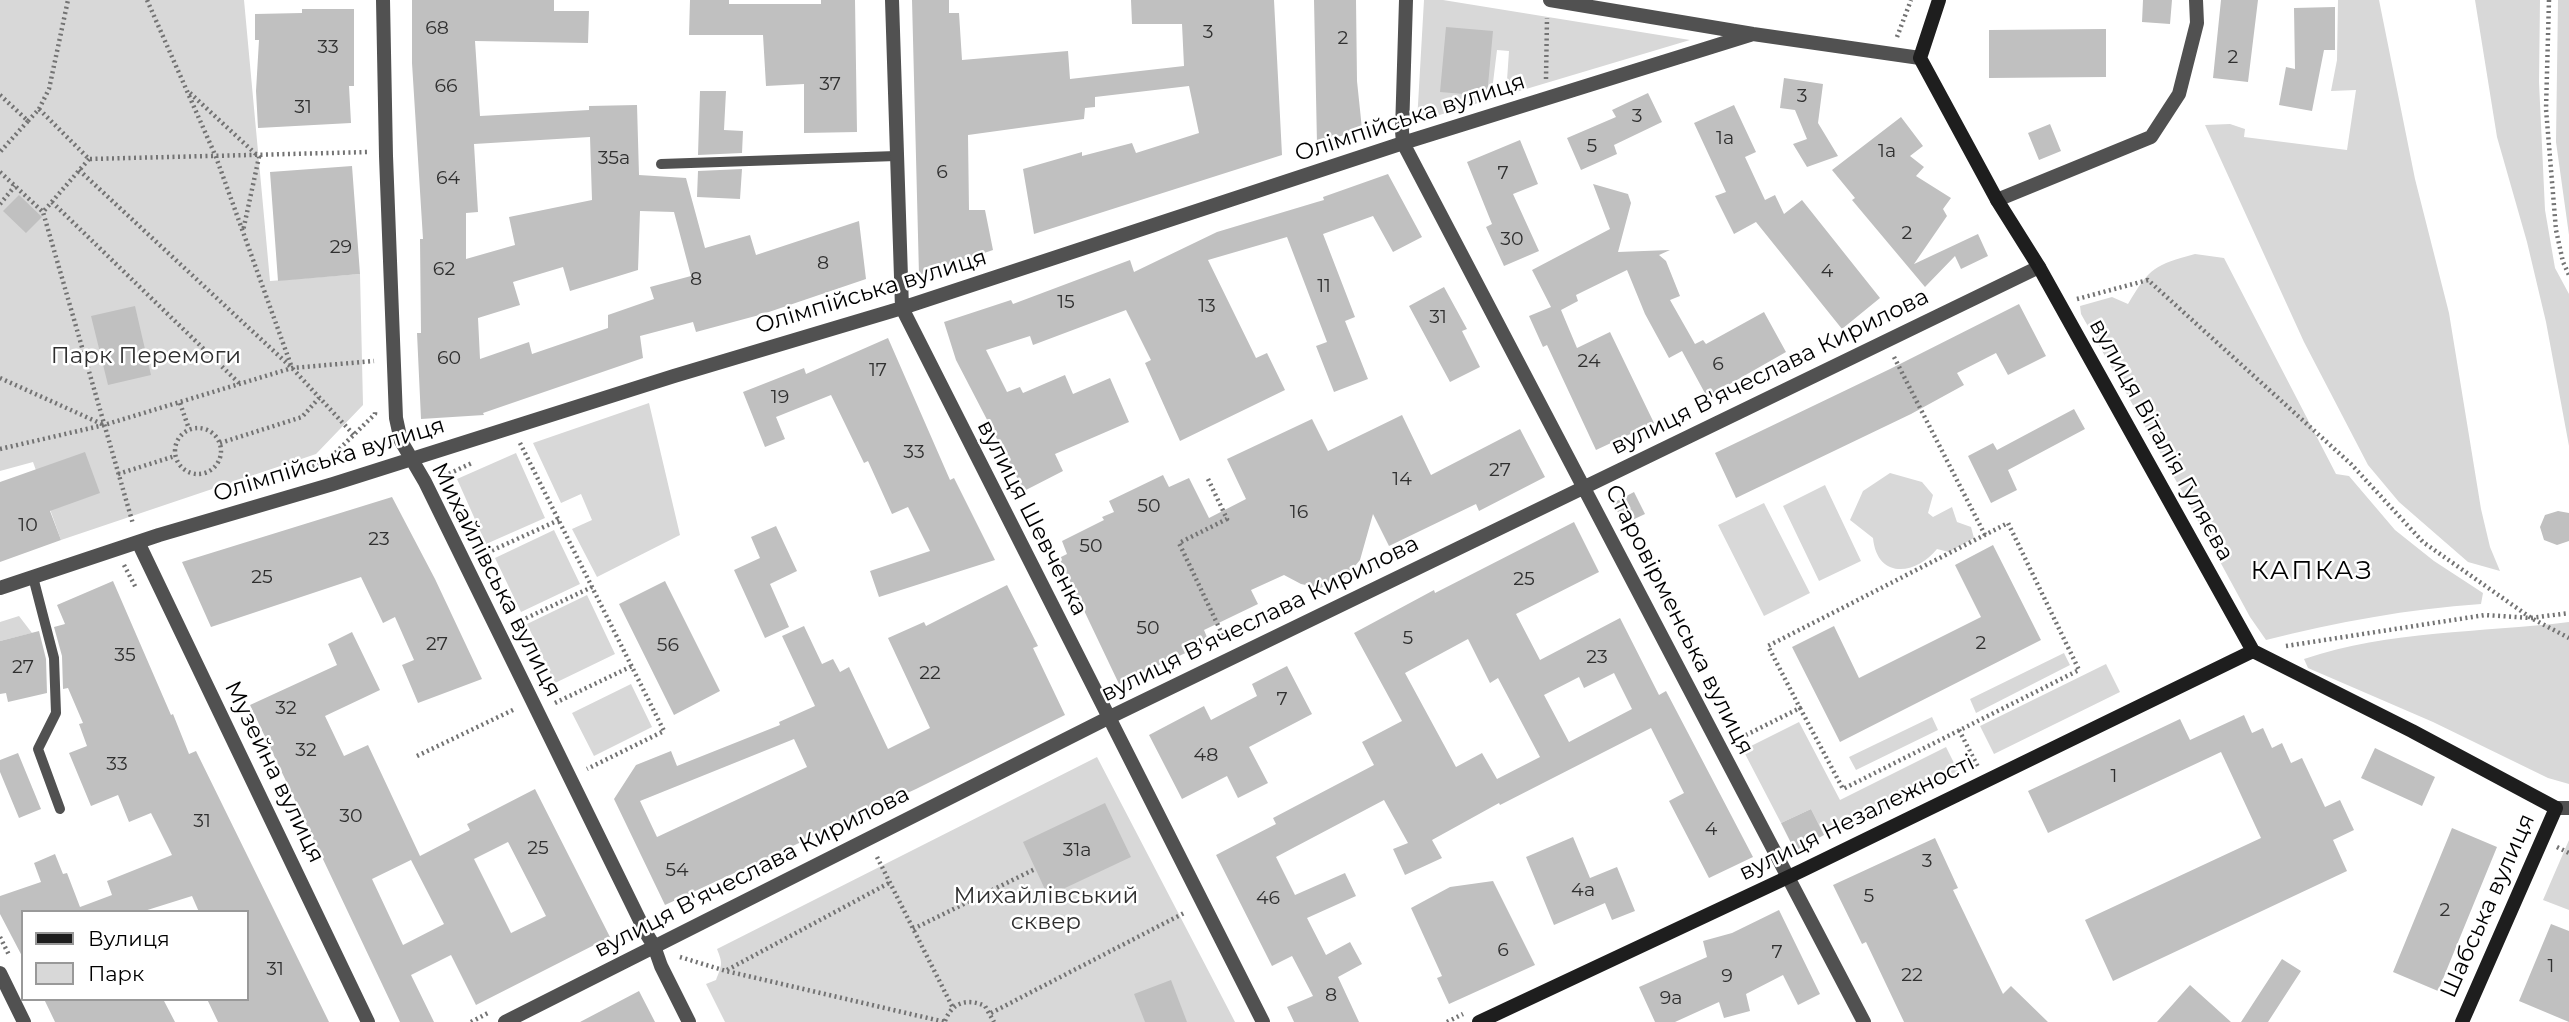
<!DOCTYPE html>
<html>
<head>
<meta charset="utf-8">
<style>
	body { margin:0 }
	#map { position:relative; width:2569px; height:1022px; overflow:hidden; background:#fff; font-family:Montserrat,sans-serif }
	canvas { display:block }
	.legend { position:absolute; left:21px; top:910px; width:228px; height:91px; box-sizing:border-box; background:#fff; border:2px solid #999; margin:0; padding:9px 12px; list-style:none; font-size:21px; color:#000 }
	.legend li { display:flex; align-items:center; gap:14px; height:35px }
	.legend b { width:35px; border:2px solid #999 }
</style>
</head>
<body>
<div id="map">
<canvas width="2569" height="1022"></canvas>
<ul class="legend">
<li><b style="height:9px;background:#1e1e1e"></b>Вулиця</li>
<li><b style="height:19px;background:#d8d8d8"></b>Парк</li>
</ul>
</div>
<script>
const c = document.querySelector('canvas').getContext('2d');
c.lineJoin = 'round';
function fillPath(path, color) { c.fillStyle = color; c.fill(path, 'evenodd'); }
function trace(path, color, width, dash) { c.strokeStyle = color; c.lineWidth = width; c.lineCap = dash ? 'butt' : 'round'; c.setLineDash(dash || []); c.stroke(path); }
function drawText(font, color, halo, rows, align = 'center') {
  c.font = font + ' Montserrat,sans-serif'; c.lineWidth = 5; c.setLineDash([]); c.textBaseline = 'middle'; c.strokeStyle = halo; c.fillStyle = color; for (const [text, x, y, turn = 0] of rows) {
    c.save(); c.translate(x, y); c.rotate((+turn || 0) * Math.PI / 180); c.textAlign = isNaN(turn) ? turn : align; if (halo) c.strokeText(text, 0, 0); c.fillText(text, 0, 0); c.restore();
  }
}
fillPath(new Path2D(`
	M0,0H244L270,281L360,274L363,405L316,454L61,540L33,462L0,471Z
	M1424,0H1443L1690,40L1506,95L1509,51L1497,50L1491,99L1417,122Z
	M2338,0H2379L2415,179L2449,313L2481,509L2490,547L2500,571L2468,562L2399,502L2368,465L2304,342L2205,125L2230,124L2245,129L2244,137L2347,150L2356,90L2331,91L2337,60Z
	M2475,0H2540L2539,82L2545,210L2555,268L2569,294V446L2546,322L2527,242L2497,137Z
	M2558,0H2569V235L2556,142Z
	M2195,254L2224,258L2336,474L2349,476L2395,530L2434,561L2483,593L2481,604C2408,609 2337,622 2266,640L2250,617L2179,486L2081,314L2080,306L2112,297L2128,304C2150,267 2155,265 2195,254Z
	M649,403L680,535L597,577L572,529L592,520L581,494L561,503L533,443Z
	M516,453L545,518L486,544L457,479Z
	M1890,473L1922,482L1933,495L1928,513L1933,517L1952,507L1957,522L1971,527L1974,538L1949,552L1937,549C1915,576 1877,579 1873,538L1850,520L1863,491Z
	M1825,485L1861,561L1819,581L1783,506Z
	M1764,503L1810,593L1764,616L1718,525Z
	M554,530L580,584L521,612L495,558Z
	M587,595L615,654L555,683L527,624Z
	M19,616L32,633L0,641V622Z
	M2569,622V784L2548,778L2433,722L2308,668L2304,659C2390,630 2480,633 2569,622Z
	M2064,653L2070,665L1976,713L1970,699Z
	M2106,664L2120,692L1994,754L1980,726Z
	M631,684L652,727L594,756L572,713Z
	M1932,717L1938,730L1856,770L1849,757Z
	M1799,722L1840,800L1946,747L1958,771L1824,835L1811,809L1781,823L1743,750Z
	M1097,757L1235,1022H725L706,984L716,980C722,965 723,964 717,949Z
	M2569,840V910L2543,900Z`), '#d8d8d8');
fillPath(new Path2D(`
	M412,0H554V11H589L588,43L475,41L480,116L589,110V106L637,105L639,175L686,178L705,248L750,235L756,255L859,221L866,279L763,314L696,332L693,322L640,336L643,358L483,413L484,415L421,419L417,333H421L420,239H423L412,63ZM590,137L592,200L509,217L515,245L466,259V213L478,212L474,144ZM640,211L674,212L691,276L650,287L654,299L608,315V328L532,354L529,342L480,359L478,318L520,305L513,282L563,267L570,291L638,270Z
	M690,0H729V4H821V0H855L857,132L804,133V84L766,86L763,35H689Z
	M912,0H949V13H959L962,60L1068,51L1070,79L1184,66L1182,24H1132L1131,0H1274L1282,155L1034,234L1023,169L1082,152V156L1132,143L1136,153L1199,133L1189,86L1095,97V107L1085,108L1084,119L968,135L969,210H985L993,250L919,275Z
	M1314,0H1356L1357,81L1362,129L1317,144Z
	M2143,0H2172L2170,24L2142,22Z
	M2221,0H2258L2248,82L2213,78Z
	M2335,7V50H2324L2312,111L2279,105L2286,67L2295,69L2294,8Z
	M302,9H354V86H349L351,123L258,128L256,91L259,40H255V14L302,13Z
	M1446,27L1493,31L1487,96L1440,92Z
	M2106,29V77L1989,78V30Z
	M1784,78L1823,84L1818,123L1838,156L1807,167L1793,144L1807,139L1795,110L1780,108Z
	M700,91H726L724,130L743,131L742,153L698,155Z
	M1648,93L1662,122L1614,145L1617,154L1581,170L1567,138L1616,117L1612,110Z
	M1734,105L1756,152L1745,157L1765,200L1775,195L1784,214L1802,200L1880,298L1842,329L1756,222L1734,234L1715,196L1726,192L1694,123Z
	M1901,117L1923,146L1910,156L1924,167L1916,176L1951,198L1943,209L1947,216L1914,264L1978,234L1988,256L1961,269L1955,256L1925,287L1852,200L1855,198L1832,170Z
	M2050,124L2061,151L2039,160L2028,133Z
	M1520,140L1538,184L1513,194L1539,251L1504,266L1486,227L1492,224L1467,162Z
	M352,166L360,274L278,281L270,172Z
	M742,169L740,199L697,197L698,171Z
	M1388,174L1422,237L1393,252L1373,216L1323,234L1355,317L1345,321L1368,379L1334,392L1316,346L1327,342L1287,237L1208,260L1256,358L1267,353L1285,390L1180,441L1145,363L1151,360L1126,310L1033,345L1030,336L986,350L1007,392L1020,387L1023,393L1065,375L1073,394L1110,378L1129,422L1055,454L1063,471L1024,491L956,360L944,322L1011,300L1013,304L1130,260L1134,272L1217,232L1317,202L1324,200L1323,197Z
	M1593,184L1628,194L1631,203L1618,252L1670,250L1659,255L1666,261L1680,296L1670,300L1695,344L1703,340L1706,344L1764,312L1786,352L1707,397L1682,351L1669,358L1645,314L1627,270L1576,295L1578,301L1561,310L1577,348L1610,332L1654,423L1596,450L1547,345L1543,347L1529,316L1551,307L1532,270L1610,229Z
	M19,195L42,217L26,233L3,211Z
	M1444,287L1467,329L1462,331L1480,367L1450,382L1409,306Z
	M2019,304L2046,356L2008,375L1996,353L1957,373L1964,385L1911,414L1736,498L1715,453L1890,369Z
	M135,306L151,375L108,385L91,316Z
	M888,338L950,480L954,478L995,560L879,597L870,571L930,551L908,507L892,514L868,461L864,463L831,395L776,417L785,439L765,447L743,392L804,368L806,374Z
	M2074,409L2085,429L2008,470L2017,490L1991,503L1968,456L1993,443L1997,450Z
	M1402,415L1431,475L1520,429L1545,477L1479,511L1476,504L1389,546L1373,514L1360,560L1344,579L1320,588L1301,584L1284,575L1251,590L1258,604L1204,630L1209,642L1119,684L1059,558L1067,554L1062,541L1104,520L1102,517L1114,512L1109,501L1163,475L1169,487L1189,478L1209,518L1246,499L1227,459L1312,419L1328,451Z
	M85,452L100,493L50,511L61,540L0,562V482Z
	M1634,492L1645,514L1624,524L1613,503Z
	M392,497L435,579L482,679L418,703L402,665L414,660L395,617L383,623L361,577L211,627L182,562Z
	M2558,511L2569,513V541L2557,545L2544,540L2540,527L2545,515Z
	M1574,522L1599,572L1516,614L1540,660L1620,618L1659,695L1666,691L1753,857L1709,878L1669,801L1684,793L1651,728L1500,805L1499,803L1432,840L1442,858L1405,875L1393,849L1408,843L1384,800L1276,857L1295,895L1345,873L1356,896L1307,918L1326,955L1350,942L1362,964L1338,977L1359,1022H1294L1287,1007L1313,996L1292,956L1272,966L1216,855L1276,824L1273,818L1374,765L1362,742L1402,721L1354,633L1434,590L1435,593ZM1468,639L1490,683L1498,678L1540,757L1497,779L1482,753L1456,767L1405,673ZM1614,673L1632,709L1569,742L1544,695L1579,677L1584,688Z
	M776,526L797,571L770,584L789,627L765,638L734,570L760,558L751,537Z
	M1993,545L2041,640L1840,742L1792,647L1834,626L1859,678L1981,617L1955,565Z
	M113,581L171,715L173,714L189,754L196,751L329,1022H218L207,999H247V912H199L192,896L141,912H23V958L0,914V896L41,882L34,863L55,854L63,874L67,873L80,907L112,895L107,881L172,855L151,813L129,822L118,795L91,806L69,753L87,746L79,724L83,723L68,688L63,689L62,656L54,627L65,624L57,605Z
	M665,581L720,691L674,715L619,604Z
	M1007,585L1038,646L1033,648L1065,715L916,789L665,905L614,799L636,765L671,751L677,766L780,725L779,722L815,706L782,636L804,626L822,664L833,659L840,672L849,667L888,749L930,728L888,638L924,622L926,626ZM794,739L807,767L657,837L640,801Z
	M39,631L46,659L47,693L8,702L6,693L0,694V641Z
	M352,632L380,690L325,716L344,756L368,745L420,856L470,830L467,824L535,789L610,937L476,1005L451,955L411,975L434,1022H400L250,705L337,665L328,644ZM508,842L546,916L511,933L474,859ZM413,859L411,860L444,924L403,945L372,879Z
	M1287,666L1312,714L1249,747L1268,783L1238,798L1227,776L1182,799L1149,735L1204,706L1211,720L1257,696L1252,684Z
	M2244,715L2252,733L2263,728L2272,748L2282,743L2291,763L2302,758L2325,807L2340,800L2354,830L2333,840L2347,871L2113,981L2085,920L2261,838L2221,752L2048,833L2028,791L2180,719L2190,740Z
	M2375,748L2435,777L2422,806L2361,778Z
	M18,753L41,809L19,818L0,772V760Z
	M1105,803L1131,857L1048,896L1023,842Z
	M1811,809L1824,835L1795,851L1781,823Z
	M2452,828L2497,847L2438,991L2393,972Z
	M1573,837L1590,878L1617,867L1635,911L1612,920L1605,903L1554,925L1526,857Z
	M1935,838L1958,888L1953,890L2003,994L2011,986L2048,1022H1904L1866,942L1862,944L1833,885Z
	M1493,881L1535,965L1449,1004L1437,978L1442,976L1411,908L1450,887Z
	M1779,910L1820,994L1798,1005L1783,975L1746,994L1750,1011L1724,1018L1719,1002L1675,1022H1655L1639,987L1707,957L1703,941L1732,933Z
	M2551,924L2569,931V1022L2519,1001Z
	M2282,959L2301,971L2268,1022H2241Z
	M1171,980L1187,1022H1145L1134,994Z
	M2190,985L2231,1022H2157Z
	M639,991L655,1022H580Z
	M44,999H163L175,1022H55Z`), '#c0c0c0');
trace(new Path2D(`
	M147,0L216,157L292,368
	M2549,0L2546,109L2556,230L2563,262L2569,275
	M1897,37L1911,0
	M1546,79L1547,18
	M190,93L259,157L243,231
	M0,95L28,121L0,152
	M39,109L49,89L68,0
	M28,121L39,109L89,159L369,152
	M89,159L43,212L133,524
	M79,170L292,368L354,435
	M0,172L43,212
	M52,202L241,385
	M0,204L15,186
	M2077,299L2148,280L2351,464L2423,542L2531,618L2569,638
	M1894,357L1985,535
	M0,378L104,425
	M180,403L189,429
	M175 451a23 23 0 1 1 46 0a23 23 0 1 1-46 0Z
	M220,443L302,417L319,398
	M520,443L664,731L587,769
	M0,449L104,425L292,368L374,361
	M297,472L326,462L375,414V411
	M118,474L175,456
	M444,476L472,463
	M1208,479L1227,519L1179,543L1225,640
	M482,555L559,520
	M124,565L136,588
	M516,623L592,587
	M2286,646L2485,615L2531,618L2569,613
	M555,703L632,666
	M1959,730L1978,767
	M1736,740L1800,708L1843,789L2079,670L2008,523L1768,646L1800,708
	M417,756L515,709
	M2557,847L2569,853
	M877,857L953,1008
	M913,929L1035,869
	M0,937L9,955
	M680,957L726,971L945,1022
	M727,970L889,883
	M991,1013L1186,912
	M945,1021C952,1002 968,998 985,1006L994,1022
	M471,1022L488,1013
	M1447,1022L1463,1014`), '#737373', 4.5, [2, 3.5]);
trace(new Path2D(`
	M661,164L896,156
	M33,577L54,658L56,713L38,749L60,809`), '#515151', 10);
trace(new Path2D(`
	M383,0L386,156L396,418L401,441L425,482L646,933L654,946L661,966L689,1022
	M892,0L902,308L1263,1022
	M1406,0L1402,131L1403,143L1864,1022
	M1550,0L1753,34L1920,58
	M1997,200L2151,137L2179,94L2197,23L2196,0
	M138,542L368,1022
	M0,588L159,535L333,484L674,376L902,308L1403,143L1753,34
	M2556,808H2569
	M0,973L24,1022
	M505,1022L1110,717L2039,267`), '#515151', 14);
trace(new Path2D(`
	M1939,0L1920,58L1997,200L2039,267L2253,651L2412,731L2556,808L2462,1022
	M1479,1022L1801,871L2253,651`), '#1e1e1e', 14);
drawText('19px', '#303030', null, [
	["68",437,28],
	["3",1208,32],
	["2",1343,38],
	["33",328,47],
	["2",2233,57],
	["37",830,84],
	["66",446,86],
	["3",1802,96],
	["31",303,107],
	["3",1637,116],
	["1а",1725,138],
	["5",1592,146],
	["1а",1887,151],
	["35а",614,158],
	["6",942,172],
	["7",1503,173],
	["64",448,178],
	["2",1907,233],
	["30",1512,239],
	["29",341,247],
	["8",823,263],
	["62",444,269],
	["4",1827,271],
	["8",696,279],
	["11",1324,286],
	["15",1066,302],
	["13",1207,306],
	["31",1438,317],
	["60",449,358],
	["24",1589,361],
	["6",1718,364],
	["17",878,370],
	["19",780,397],
	["33",914,452],
	["27",1500,470],
	["14",1402,479],
	["50",1149,506],
	["16",1299,512],
	["10",28,525],
	["23",379,539],
	["50",1091,546],
	["25",262,577],
	["25",1524,579],
	["50",1148,628],
	["5",1408,638],
	["2",1981,643],
	["27",437,644],
	["56",668,645],
	["35",125,655],
	["23",1597,657],
	["27",23,667],
	["22",930,673],
	["7",1282,699],
	["32",286,708],
	["32",306,750],
	["48",1206,755],
	["33",117,764],
	["1",2114,776],
	["30",351,816],
	["31",202,821],
	["4",1711,829],
	["25",538,848],
	["31а",1077,850],
	["3",1927,861],
	["54",677,870],
	["4а",1583,890],
	["5",1869,896],
	["46",1268,898],
	["2",2445,910],
	["6",1503,950],
	["7",1777,952],
	["1",2551,966],
	["31",275,969],
	["22",1912,975],
	["9",1727,976],
	["8",1331,995],
	["9а",1671,998]
]);
drawText('23px', '#000', '#fff', [
	["Олімпійська вулиця",1410,118,-18],
	["Олімпійська вулиця",871,292,-17],
	["вулиця В'ячеслава Кирилова",1770,372,-26],
	["вулиця Віталія Гуляєва",2161,440,61],
	["Олімпійська вулиця",329,460,-17],
	["вулиця Шевченка",1032,518,63],
	["Михайлівська вулиця",496,580,63],
	["вулиця В'ячеслава Кирилова",1260,619,-26],
	["Старовірменська вулиця",1679,620,63],
	["Музейна вулиця",274,772,64],
	["вулиця Незалежності",1857,818,-26],
	["вулиця В'ячеслава Кирилова",752,872,-27],
	["Шабська вулиця",2488,906,-66]
]);
drawText('23px', '#2f2f2f', '#fff', [
	["Парк Перемоги",146,356],
	["Михайлівський",1046,896],
	["сквер",1046,922]
]);
c.letterSpacing = '2px';
drawText('26px', '#000', '#fff', [
	["КАПКАЗ",2312,571]
]);
c.letterSpacing = '0px';
</script>
</body>
</html>
